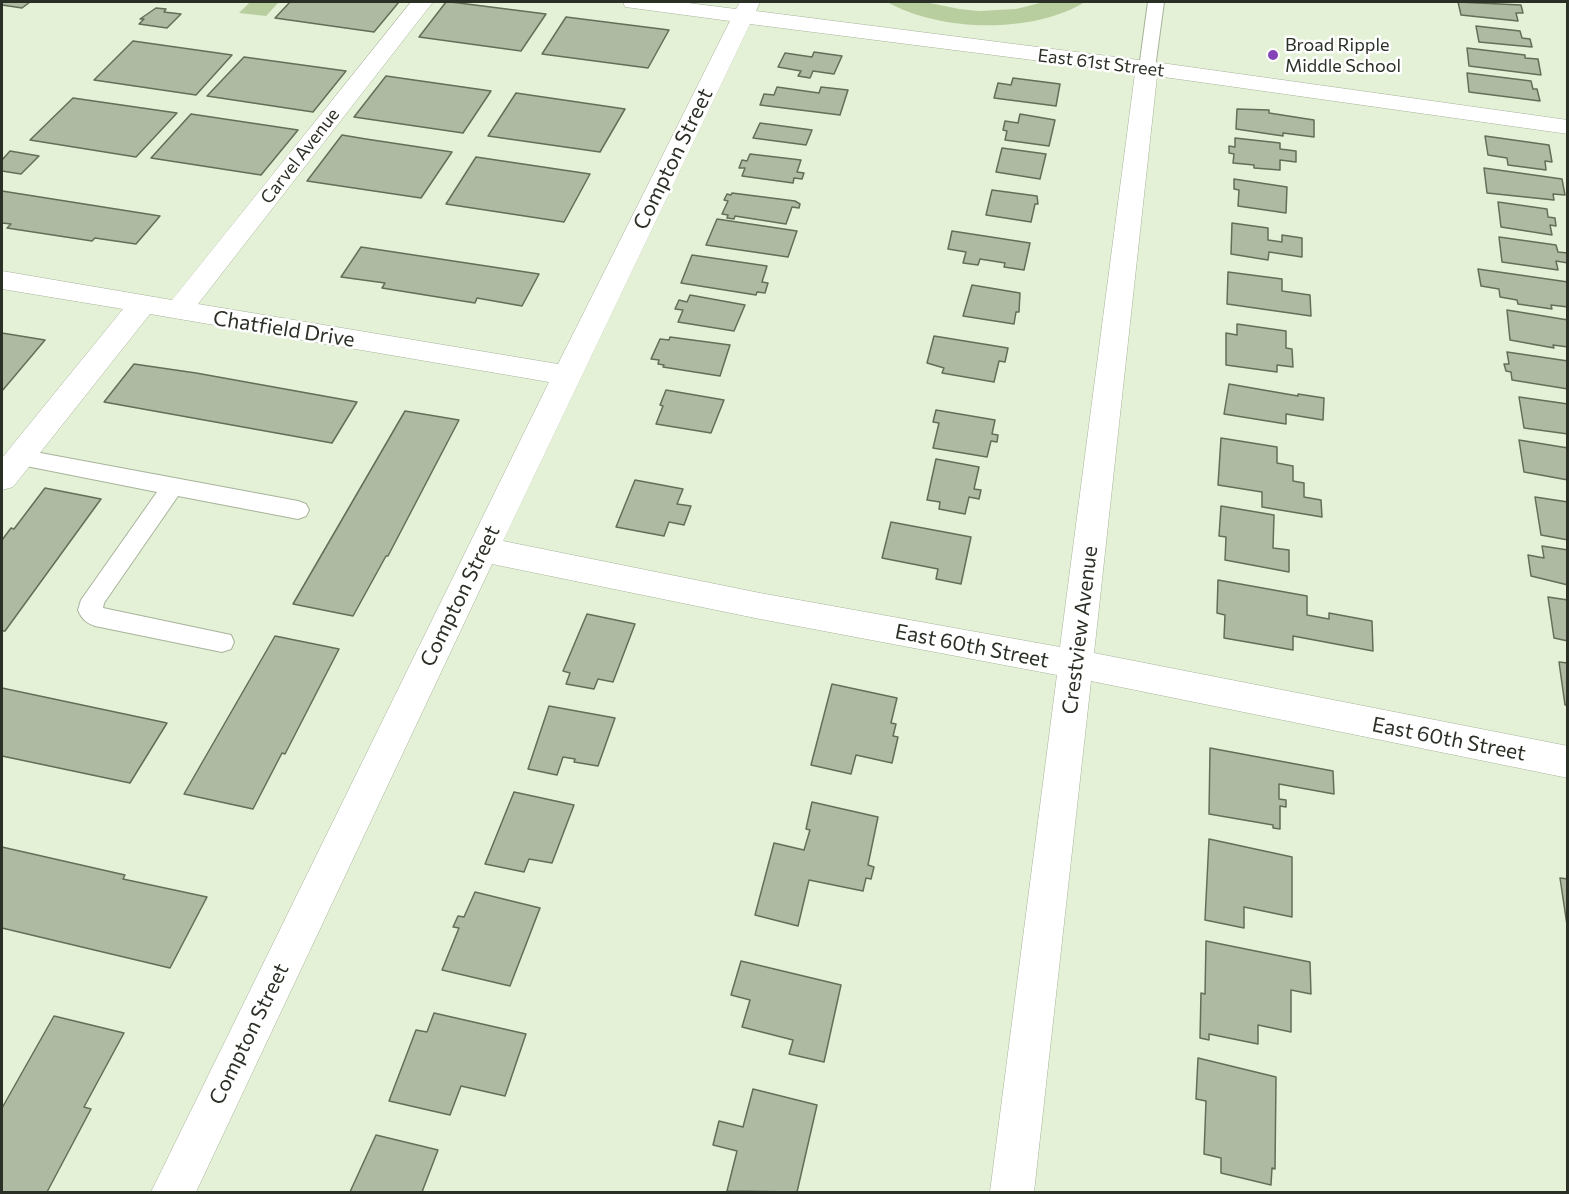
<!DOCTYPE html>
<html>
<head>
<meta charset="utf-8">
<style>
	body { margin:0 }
	#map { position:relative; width:1569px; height:1194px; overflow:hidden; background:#e4f1d7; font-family:Commissioner,sans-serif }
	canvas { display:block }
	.frame { position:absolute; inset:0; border:3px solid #2b3026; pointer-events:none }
</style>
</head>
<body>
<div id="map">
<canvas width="1569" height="1194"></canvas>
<div class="frame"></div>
</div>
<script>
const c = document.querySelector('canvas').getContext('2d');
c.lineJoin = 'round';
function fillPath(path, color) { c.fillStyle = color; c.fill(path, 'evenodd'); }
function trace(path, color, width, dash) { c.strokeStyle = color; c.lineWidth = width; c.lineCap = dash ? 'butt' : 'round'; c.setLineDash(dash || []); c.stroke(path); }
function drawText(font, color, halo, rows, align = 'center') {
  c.font = font + ' Commissioner,sans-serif'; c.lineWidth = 5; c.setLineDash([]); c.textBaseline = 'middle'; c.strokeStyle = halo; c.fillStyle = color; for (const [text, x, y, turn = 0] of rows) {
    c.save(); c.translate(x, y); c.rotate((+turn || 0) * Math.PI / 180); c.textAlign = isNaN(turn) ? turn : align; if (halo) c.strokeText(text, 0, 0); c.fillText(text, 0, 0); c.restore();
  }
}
fillPath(new Path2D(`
	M250,2H279L266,16L239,13Z
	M887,2H925L959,9L979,11L1016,9L1044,2H1085C1033,34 940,32 887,2Z`), '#b8ce9e');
const building = new Path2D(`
	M2,2H30L22,8L2,5Z
	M290,2H399L374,32L275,18Z
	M446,2H451L546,14L521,51L419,37Z
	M1458,2L1521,5L1523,13H1516L1518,21L1461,15Z
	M156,8L166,9L164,12L181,14L167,28L139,24L144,19H140Z
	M566,17L669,30L648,68L542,54Z
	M1476,26L1520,31L1522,38L1530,39L1532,47L1479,42Z
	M133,41L232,55L196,95L94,80Z
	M1467,48L1525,55V58L1538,59L1541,75L1469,66Z
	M814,52L842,56L834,74L813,71L810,78L798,76L801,71L778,67L785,53L812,57Z
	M244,57L346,71L313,112L207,96Z
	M1467,73L1531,81L1533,89H1537L1540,101L1469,92Z
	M386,76L491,91L463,133L354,117Z
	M1013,78L1060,84L1056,106L994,98L998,83L1011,85Z
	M777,87L819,93L821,87L848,90L840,115L760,105L764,94L774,95Z
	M516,93L625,109L600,152L488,136Z
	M73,98L177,113L136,157L30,140Z
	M1237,109L1269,110V113L1314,120V137L1283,133V136L1236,129Z
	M191,114L298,130L261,175L151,158Z
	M1020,114L1055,120L1049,146L1005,140L1007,131L1003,130L1005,121L1018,123Z
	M760,123L812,130L806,145L753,138Z
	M342,135L366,139L452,152L421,198L307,181Z
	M1485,136L1549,145L1552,162L1545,161L1546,170L1508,165L1507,158L1488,155Z
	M1235,138L1280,143V149L1296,151V162L1280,160V170L1254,168V165L1233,163L1234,154L1229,153V146L1235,147Z
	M1002,148L1046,154L1040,179L996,172Z
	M10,151L39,156L21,174L2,171V160Z
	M750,154L801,160L797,172L804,173L802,179L794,178L793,183L742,176L745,168H739L742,160L747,161Z
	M476,157L563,170L590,174L564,222L446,204Z
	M1484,168L1562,179L1565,195L1553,194L1554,200L1487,193Z
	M1234,179L1287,187L1286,213L1238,206L1239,190L1234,189Z
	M992,190L1037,196L1038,204H1035L1031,222L986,215Z
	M2,191L160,216L136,244L95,238L92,241L7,228L11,224L2,223Z
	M732,193L795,201L800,204L799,208L792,207L786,224L735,216L734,219L727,218L728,215L722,214L728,201L724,200L727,194L731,195Z
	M1498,202L1547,209L1548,217L1555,218L1556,226L1550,225L1552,235L1501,227Z
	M717,219L797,231L788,257L706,245Z
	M1232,223L1268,228V240L1282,242V235L1302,238V257L1269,252L1268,260L1231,254Z
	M952,231L1030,243L1024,270L1004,267L1005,263L980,259L978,265L963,263L966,252L948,249Z
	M1499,237L1556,245L1558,252L1568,253V263L1556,261L1558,270L1502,262Z
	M361,247L539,274L522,306L477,298L475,303L382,288L385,283L341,277Z
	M692,255L767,266L762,282L768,283L765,293L757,292L756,295L681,283Z
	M1478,269L1568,282V307L1551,305L1552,309L1518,304L1517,300L1500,297L1499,289L1481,286Z
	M1228,272L1282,279V291L1310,295L1311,316L1227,304Z
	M972,285L1020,293L1019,312H1016L1014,324L963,316Z
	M690,295L745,305L734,331L678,322L683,310L675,309L679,300L687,302Z
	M1507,310L1568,320V347L1553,345L1554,348L1510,340Z
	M1237,324L1286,331V348L1292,349L1293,367L1277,365V372L1226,365V333L1237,335Z
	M2,333L45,340L2,391Z
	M934,336L1008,348L1005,362L999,361L994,382L942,373L944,368L927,363Z
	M670,337L730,345L720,376L663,367L664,365L658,364L659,360L651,359L660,339L669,340Z
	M1507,352L1568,361V389L1512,380L1511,372L1506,371L1504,364H1509Z
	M134,364L196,373L357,402L332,443L104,402Z
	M1229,384L1298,396V394L1324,398L1323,420L1286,414V424L1224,414Z
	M666,390L724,400L711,433L656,424L663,406L660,405Z
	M1519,397L1568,404V434L1524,428Z
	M936,410L995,420L992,434L998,435L997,442L991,441L987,457L933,448L939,423L933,422Z
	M405,411L459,420L388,556H386L353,616L293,604Z
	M1221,438L1277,447V463L1293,466V481L1304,483V497L1321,500L1322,517L1262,507V492L1218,485Z
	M1519,440L1568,448V480L1524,472Z
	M936,459L979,467L974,489L981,490L979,499L969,497L965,514L939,509L940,502L927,500Z
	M635,480L683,489L677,504L691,506L684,525L669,522L664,536L616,527Z
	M45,488L101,499L5,631H2V540L11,528L14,529Z
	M1535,497L1568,502V540L1541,535Z
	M1221,506L1274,515L1273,548L1289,550V572L1225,560L1226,537L1219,536Z
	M891,522L971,537L961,584L936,579L938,569L882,558Z
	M1542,546L1568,550V585L1531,576L1528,555L1544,558Z
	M1218,580L1307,596V615L1329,619V613L1372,621L1373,651L1293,636V650L1224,638L1225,615L1217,613Z
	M1548,597L1568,600V641L1554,638Z
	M587,614L635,624L613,682L598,679L594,689L566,684L570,673L563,671Z
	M275,636L339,649L285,754L282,753L253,809L184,794Z
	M1559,662L1568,663V705H1565Z
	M832,684L897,698L891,723L896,724L893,736L898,737L892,763L856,755L851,774L811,765Z
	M2,688L167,723L130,783L2,756Z
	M549,706L615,718L598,766L574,762L575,759L563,757L557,775L528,769Z
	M1210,748L1333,771L1334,794L1279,784V799L1286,800V807L1280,806V829L1273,828V825L1209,814Z
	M514,792L574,805L552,863L529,859L524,872L485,864Z
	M812,802L878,817L868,865L874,867L871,879L866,878L863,891L809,880L798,926L755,915L774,843L804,850L810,830L806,829Z
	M1209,839L1292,857V917L1244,907V928L1205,920Z
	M2,847L125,875L123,879L207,897L170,968L2,928Z
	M1560,878L1568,879V925H1567Z
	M475,892L540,908L510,986L442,970L459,928L453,927L458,916L464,917Z
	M1206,941L1310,962L1311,994L1291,990V1032L1258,1025V1044L1209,1034V1040L1200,1038L1201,993L1205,994Z
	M741,961L841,985L824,1062L789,1054L793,1040L742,1027L750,1000L731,995Z
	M434,1013L526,1034L505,1096L461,1086L450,1115L389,1101L416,1030L427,1032Z
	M54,1016L124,1033L84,1107L91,1109L47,1192H2V1108Z
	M1198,1058L1276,1077L1275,1169L1272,1168L1271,1185L1221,1173V1158L1204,1154L1206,1101L1196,1099Z
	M753,1089L817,1105L797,1192L727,1191L737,1151L713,1145L719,1121L743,1127Z
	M376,1135L438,1150L422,1192H350Z`);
fillPath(building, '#aebaa1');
trace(building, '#646e58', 1.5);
const service = new Path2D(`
	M1148,2H1164L1155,68L1147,73L1139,68Z
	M19,449L298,501L306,504L309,510L306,516L298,519L178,496L104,603L103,608L231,635L234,642L231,649L222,652L95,626C86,623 82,619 78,610L81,600L157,492L11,463L8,457L11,451Z`);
const minor = new Path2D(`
	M411,2H433L198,304L558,364L730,21L633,8L625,7L623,2H680L736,9L740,2H760L756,11L1147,61L1568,120V134L1157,76L1094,653L1568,746V778L1091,681L1034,1192H990L1057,675L760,619L492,564L196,1192H151L549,382L150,314L13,487L2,490V458L123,309L2,289V271L172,300ZM750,24L1135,73L1060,647L760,593L503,541Z`);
trace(service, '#a7b39a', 2);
trace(minor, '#a7b39a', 1);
fillPath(service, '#fff');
fillPath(minor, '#fff');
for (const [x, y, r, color] of [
	[1273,55,6,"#8643b7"]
]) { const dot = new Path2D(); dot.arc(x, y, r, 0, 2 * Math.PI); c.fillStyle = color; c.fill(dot); trace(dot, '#fff', 2); }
drawText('18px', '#2b3026', '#fff', [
	["Broad Ripple",1285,45],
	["Middle School",1285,66]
], 'left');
drawText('18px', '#2b3026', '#fff', [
	["East 61st Street",1101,63,7],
	["Carvel Avenue",300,156,-52]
]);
drawText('21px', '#2b3026', '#fff', [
	["Compton Street",673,159,-64],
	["Chatfield Drive",284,329,9],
	["Compton Street",460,596,-64],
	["Crestview Avenue",1080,630,-83],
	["East 60th Street",972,646,11],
	["East 60th Street",1449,739,11],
	["Compton Street",249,1034,-64]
]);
</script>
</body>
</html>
